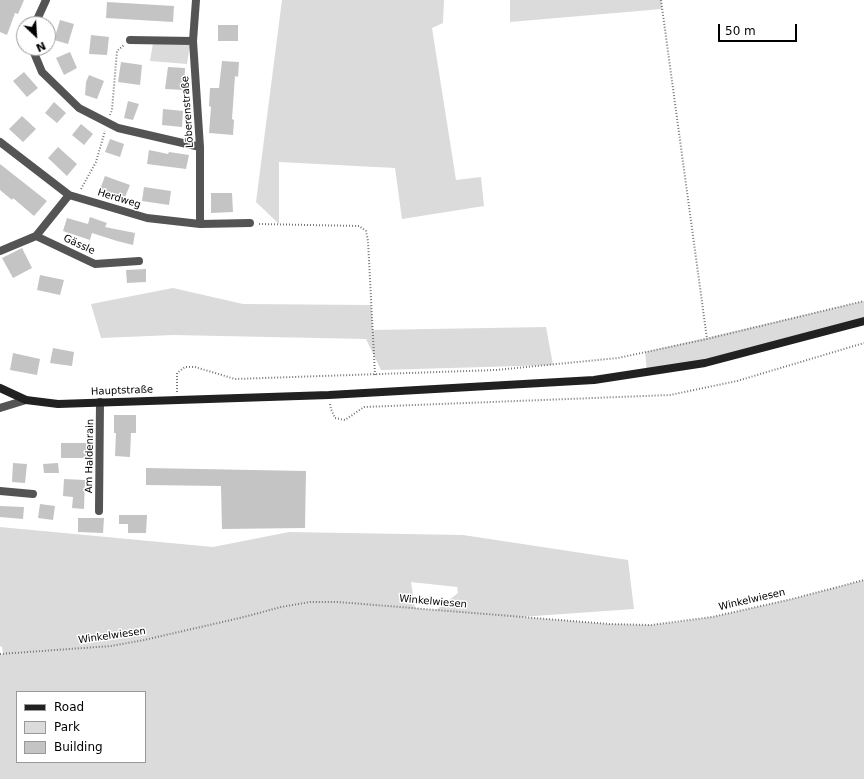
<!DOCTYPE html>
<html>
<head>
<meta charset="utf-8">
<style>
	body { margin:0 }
	#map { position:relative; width:864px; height:779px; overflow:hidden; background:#fff; font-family:"DejaVu Sans",sans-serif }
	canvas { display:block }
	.legend { position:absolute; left:16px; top:691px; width:130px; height:72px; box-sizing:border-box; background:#fff; border:1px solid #999; margin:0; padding:5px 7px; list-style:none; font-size:12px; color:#000 }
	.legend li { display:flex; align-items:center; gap:8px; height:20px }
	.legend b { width:20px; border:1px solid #999 }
	.north { position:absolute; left:16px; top:16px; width:40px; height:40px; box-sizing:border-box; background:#fff; border:1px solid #999; border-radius:50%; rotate:155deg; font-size:11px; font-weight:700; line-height:16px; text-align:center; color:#000 }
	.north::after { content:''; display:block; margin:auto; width:14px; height:18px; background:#000; clip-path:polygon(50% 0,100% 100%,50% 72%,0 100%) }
	.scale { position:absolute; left:718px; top:24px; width:79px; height:18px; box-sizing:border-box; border:2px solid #000; border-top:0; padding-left:5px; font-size:12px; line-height:14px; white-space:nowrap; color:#000; -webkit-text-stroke:3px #fff; paint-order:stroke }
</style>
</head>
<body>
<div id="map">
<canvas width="864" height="779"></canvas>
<ul class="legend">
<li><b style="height:5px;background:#212121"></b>Road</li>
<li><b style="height:11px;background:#dbdbdb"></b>Park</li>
<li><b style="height:11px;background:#c4c4c4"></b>Building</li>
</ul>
<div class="north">N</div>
<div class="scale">50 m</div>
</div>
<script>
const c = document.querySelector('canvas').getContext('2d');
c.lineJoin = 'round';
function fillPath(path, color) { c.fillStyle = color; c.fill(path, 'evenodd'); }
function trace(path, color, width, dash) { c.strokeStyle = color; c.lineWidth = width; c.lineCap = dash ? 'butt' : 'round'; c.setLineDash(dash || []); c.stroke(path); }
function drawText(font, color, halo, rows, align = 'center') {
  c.font = font + ' "DejaVu Sans",sans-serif'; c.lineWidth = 3; c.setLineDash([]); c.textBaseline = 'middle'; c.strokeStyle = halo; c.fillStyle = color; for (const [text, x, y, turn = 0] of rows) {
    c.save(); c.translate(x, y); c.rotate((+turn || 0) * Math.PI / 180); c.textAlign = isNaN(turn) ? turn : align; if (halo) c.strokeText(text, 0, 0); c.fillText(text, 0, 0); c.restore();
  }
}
fillPath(new Path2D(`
	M282,0H444L443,23L432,28L456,180L481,177L484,206L402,219L395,168L279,162V224L256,202Z
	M510,0H661L662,9L510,22Z
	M153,43L190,44L187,64L150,61Z
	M173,288L243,304L371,305L373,330L546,327L553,365L381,370L366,339L173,335L101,338L91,304Z
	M864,301V321L705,363L647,372L645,352Z
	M0,527L213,547L289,532L463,535L628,560L634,609L520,617L609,624L651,625L678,622L712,617L792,599L864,580V779H0V655L3,654L2,647L0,646ZM411,582L457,587L458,593L436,610L415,608ZM17,692H145V762H17Z`), '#dbdbdb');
fillPath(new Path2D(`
	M0,0H24L18,14L15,13L7,35L0,32Z
	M107,2L174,6L173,22L106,18Z
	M60,20L74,24L68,44L54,40Z
	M218,25H238V41H218Z
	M91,35L109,37L107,55L89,54Z
	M70,52L77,68L64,75L56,58Z
	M222,61L239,62L238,77L235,76L232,119L234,120L233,135L209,133L211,107L209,106L210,88H219Z
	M121,62L142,65L140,85L118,82Z
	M168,67L185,68L184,90L165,89Z
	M24,72L38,88L27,97L13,81Z
	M89,75L104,81L97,99L85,95L86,82Z
	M128,101L139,104L133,120L124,118Z
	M54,102L66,113L57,123L45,113Z
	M163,109L183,111L182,127L162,125Z
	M22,116L36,129L23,142L9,129Z
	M81,124L93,134L84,145L72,135Z
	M110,139L124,144L120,157L105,152Z
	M58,147L77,164L67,176L48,158Z
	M149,150L168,154L169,152L189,155L186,169L147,164Z
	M0,164L47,201L34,216L13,198L12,200L0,190Z
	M105,176L130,185L123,202L99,192Z
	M144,187L171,191L169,205L142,201Z
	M211,193H232L233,212L211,213Z
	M90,217L107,223L105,227L135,233L133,245L117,241L92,233L90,240L63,231L67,218L88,224Z
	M22,248L32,268L13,278L2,258Z
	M146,269V282L127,283L126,270Z
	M40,275L64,280L60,295L37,290Z
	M53,348L74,352L72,366L50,363Z
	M13,353L40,359L37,375L10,370Z
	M114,415H136V433H131L130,457L115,456L116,433H114Z
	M61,443H92V458H61Z
	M13,463L27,464L25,483L12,482Z
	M58,463L59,473H44L43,464Z
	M146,468L306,471L305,528L222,529L221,486L146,485Z
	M64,479L85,480L84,509L72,508L73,497L63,496Z
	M40,504L55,506L53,520L38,518Z
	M0,506L24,507L23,519L0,517Z
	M119,515H147L146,533H128V524H119Z
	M78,518H104L103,533L78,532Z`), '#c4c4c4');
trace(new Path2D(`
	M661,0L707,339
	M110,115L112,110L117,51L124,45
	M81,189L96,162L105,131
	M259,224L359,226L366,231L368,241L375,375
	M177,392V373L185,367H195L235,379L496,370L618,358L707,339L864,301
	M330,404L331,409L335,418L345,420L364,407L670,395L737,381L864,343
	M0,654L111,646L144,640L244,617L281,607L310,602H338L609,624L651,625L712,617L792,599L864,580`), '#767676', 2, [1, 2]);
trace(new Path2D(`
	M196,0L193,41L200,147V224
	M35,24L46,0
	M130,40L193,41
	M32,48L42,72L79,108L118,128L200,147
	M0,142L69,195L147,218L200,224L250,223
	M36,236L95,264L139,261
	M0,251L36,236L69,195
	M0,408L26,400
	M0,491L33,494
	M99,511L100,402`), '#545454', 8);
trace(new Path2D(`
	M0,388L26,400L58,404L329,395L594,380L705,363L864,321`), '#212121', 8);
drawText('10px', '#000', '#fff', [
	["Löberenstraße",188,112,-94],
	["Herdweg",119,199,17],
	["Gässle",79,245,25],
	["Hauptstraße",122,391,-2],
	["Am Haldenrain",90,456,-89],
	["Winkelwiesen",752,600,-13],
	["Winkelwiesen",433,602,5],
	["Winkelwiesen",112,636,-8]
]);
</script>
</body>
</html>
